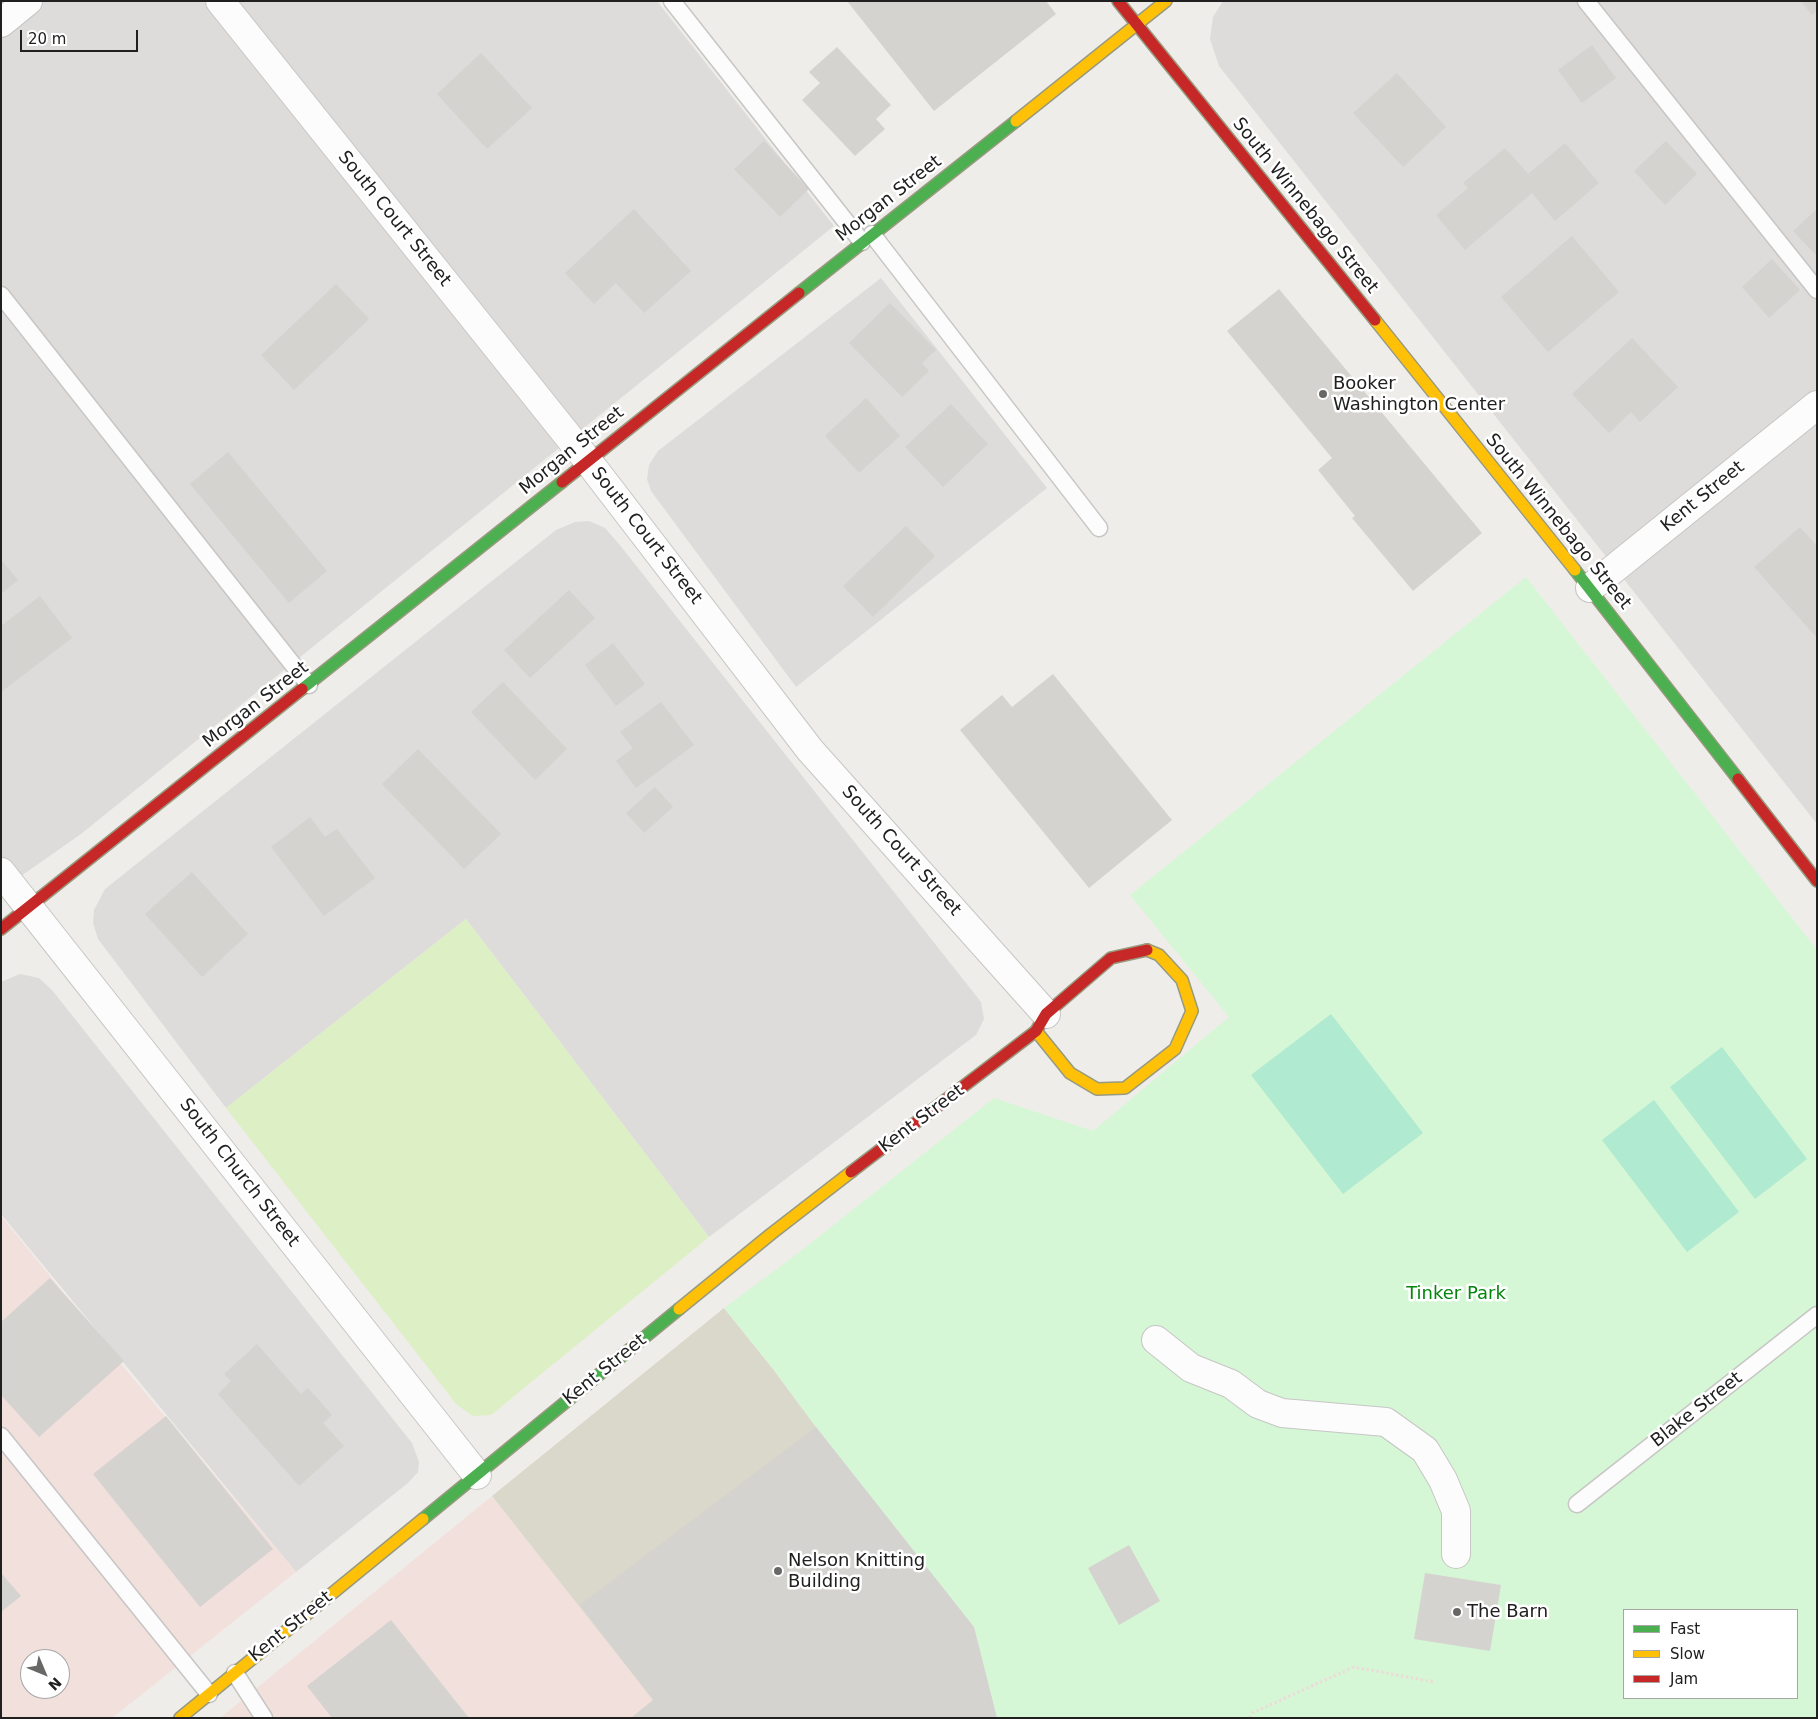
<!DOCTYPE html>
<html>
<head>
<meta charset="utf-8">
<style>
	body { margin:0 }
	#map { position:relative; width:1818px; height:1719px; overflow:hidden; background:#efede9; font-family:"DejaVu Sans",sans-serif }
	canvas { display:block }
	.frame { position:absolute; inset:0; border:2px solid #202020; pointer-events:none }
	.legend { position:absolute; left:1623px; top:1609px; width:175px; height:90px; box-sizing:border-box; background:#fff; border:1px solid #a6a6a6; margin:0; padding:6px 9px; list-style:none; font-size:15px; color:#202020 }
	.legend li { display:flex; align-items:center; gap:10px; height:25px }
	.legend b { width:25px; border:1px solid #a6a6a6 }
	.north { position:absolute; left:20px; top:1649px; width:50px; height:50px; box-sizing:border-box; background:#fff; border:1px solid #a6a6a6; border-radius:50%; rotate:135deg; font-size:14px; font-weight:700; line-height:20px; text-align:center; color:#202020 }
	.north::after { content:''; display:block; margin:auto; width:18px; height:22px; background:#686866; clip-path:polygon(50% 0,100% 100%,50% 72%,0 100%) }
	.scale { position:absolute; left:20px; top:30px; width:118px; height:22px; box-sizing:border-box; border:2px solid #202020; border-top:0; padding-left:6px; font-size:15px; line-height:18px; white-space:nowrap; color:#202020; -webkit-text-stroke:4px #fff; paint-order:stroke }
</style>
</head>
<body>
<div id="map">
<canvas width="1818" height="1719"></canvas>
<div class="frame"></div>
<ul class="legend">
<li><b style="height:6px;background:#4caf50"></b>Fast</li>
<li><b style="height:6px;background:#ffc107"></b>Slow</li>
<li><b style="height:6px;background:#c62828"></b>Jam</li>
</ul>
<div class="north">N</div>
<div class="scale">20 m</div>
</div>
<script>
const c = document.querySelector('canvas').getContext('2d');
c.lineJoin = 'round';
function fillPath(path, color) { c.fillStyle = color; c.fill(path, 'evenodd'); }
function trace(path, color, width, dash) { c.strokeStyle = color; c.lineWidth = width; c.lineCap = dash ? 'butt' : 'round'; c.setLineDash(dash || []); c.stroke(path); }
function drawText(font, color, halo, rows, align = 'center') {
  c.font = font + ' "DejaVu Sans",sans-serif'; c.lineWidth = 5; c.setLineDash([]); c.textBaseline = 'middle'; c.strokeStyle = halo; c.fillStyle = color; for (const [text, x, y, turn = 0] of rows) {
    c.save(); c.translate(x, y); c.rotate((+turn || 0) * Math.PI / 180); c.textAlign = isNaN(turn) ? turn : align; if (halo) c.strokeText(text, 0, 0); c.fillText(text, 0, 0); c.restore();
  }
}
fillPath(new Path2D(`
	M1,1H657L834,226L81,834L1,890Z
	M1223,1H1817V824L1219,66L1210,39L1213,17Z
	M881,278L1047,488L796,687L651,491L647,479L649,465L658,451Z
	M589,521L605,528L619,544L981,1002L984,1019L976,1035L709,1237L466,919L226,1108L98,939L93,923L94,910L105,889L556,530L575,522Z
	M20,974L39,978L52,990L412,1443L419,1462L418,1472L408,1483L296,1572L1,1214V982Z`), '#dedcda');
fillPath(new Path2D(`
	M1,1216L126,1370L296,1572L112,1718H1ZM30,1659H60V1689H30Z
	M492,1496L653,1700L631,1718H220Z`), '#f2e0dd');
fillPath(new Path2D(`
	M724,1308L773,1369L816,1427L974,1627L997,1718H631L653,1700L492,1496Z`), '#dad8ca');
fillPath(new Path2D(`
	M466,919L709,1237L491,1415L473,1416L457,1405L226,1108Z`), '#dcefc5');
fillPath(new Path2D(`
	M1526,577L1817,950V1718H997L974,1627L816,1427L773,1369L724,1308L797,1254L994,1098L1093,1131L1229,1017L1130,895ZM1624,1610H1797V1698H1624Z`), '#d5f7d5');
fillPath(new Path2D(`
	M1331,1014L1423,1133L1343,1194L1251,1075Z
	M1722,1047L1807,1159L1755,1199L1670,1087Z
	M1654,1100L1739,1212L1687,1252L1602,1140Z`), '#b0ead1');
fillPath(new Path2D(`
	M847,1H1046L1056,14L934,111Z
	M1801,1H1817V11L1812,15Z
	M1592,45L1616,78L1582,103L1558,70Z
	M837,47L891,105L876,119L885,129L855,156L802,100L820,83L809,72Z
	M481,53L532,108L487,149L437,94Z
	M1397,73L1446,127L1403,167L1353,113Z
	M764,141L809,189L780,217L734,169Z
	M1666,141L1697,174L1665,205L1634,171Z
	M1565,143L1599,183L1555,221L1532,193L1465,250L1436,215L1468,188L1463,183L1505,148L1528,174Z
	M634,209L691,271L644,313L616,283L594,304L565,273Z
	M1817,209V256L1793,231Z
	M1572,236L1619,292L1548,352L1501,297Z
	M1772,259L1800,290L1769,318L1742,287Z
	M336,284L369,319L294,390L261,355Z
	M1279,289L1482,533L1413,591L1352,518L1355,516L1318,470L1332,458L1227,331Z
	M890,303L936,350L922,363L929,371L902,397L849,343Z
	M1632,338L1678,387L1640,422L1631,412L1609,433L1572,394Z
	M866,398L900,436L859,473L825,436Z
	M951,404L988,444L943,487L905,447Z
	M228,452L327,571L289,603L190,484Z
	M906,526L935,556L873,617L843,586Z
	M1800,527L1817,546V638L1754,567Z
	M1,560L18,580L1,594Z
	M569,590L595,618L530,678L504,650Z
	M40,596L72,638L1,692V626Z
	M613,643L645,684L616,706L585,665Z
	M1053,674L1172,820L1089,888L960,730L1002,695L1012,707Z
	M503,682L567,749L535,780L471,712Z
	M661,702L694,745L636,788L616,761L633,748L620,732Z
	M418,749L501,834L464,869L382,784Z
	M655,787L673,807L644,833L626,813Z
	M310,817L325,837L337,829L375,878L324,916L271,847Z
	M192,872L248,934L202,977L145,914Z
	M50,1278L124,1361L39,1437L1,1395V1322Z
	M257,1344L301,1394L308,1388L332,1415L323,1423L344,1446L299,1486L218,1394L231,1381L224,1374Z
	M166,1416L273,1549L200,1607L93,1474Z
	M816,1427L974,1627L997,1718H631L653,1700L580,1605Z
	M1129,1545L1160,1601L1119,1625L1088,1568Z
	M1,1573L21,1596L1,1612Z
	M1425,1573L1501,1585L1490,1651L1414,1639Z
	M391,1620L469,1718H332L307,1686Z`), '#d5d3d0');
const lane = new Path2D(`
	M672,1L862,242
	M1586,1L1817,290
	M872,234L1099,528
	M1,295L309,685
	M1,1436L209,1694
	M1577,1504L1817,1315
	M235,1673L264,1718`);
const street = new Path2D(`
	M220,1L588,461L810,750L1046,1014
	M1,23L28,1
	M1590,588L1817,405
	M1,872L477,1475
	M1156,1340L1191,1368L1231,1384L1258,1404L1282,1413L1386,1422L1425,1450L1443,1480L1456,1511V1554`);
const fast = new Path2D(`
	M799,293L1016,121
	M1575,570L1738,779
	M302,689L562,482
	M423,1519L679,1309`);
const slow = new Path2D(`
	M1016,121L1166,1
	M1375,320L1575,570
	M1036,1031L1070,1073L1097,1089L1125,1088L1175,1049L1192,1011L1182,980L1159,955L1147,950
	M679,1309L771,1234L851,1172
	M180,1718L423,1519`);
const jam = new Path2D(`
	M1118,1L1375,320
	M562,482L799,293
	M1738,779L1817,881
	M1,929L302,689
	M851,1172L1036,1031L1046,1014L1111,958L1147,950`);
trace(lane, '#c7c6c5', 19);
trace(street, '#c7c6c5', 30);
trace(fast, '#989a7f', 14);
trace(slow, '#989a7f', 14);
trace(jam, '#989a7f', 14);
trace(new Path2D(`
	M1250,1718L1252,1713L1354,1667L1434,1682`), '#ecdcd9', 3, [2.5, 2.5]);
trace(lane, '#fdfcfc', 16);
trace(street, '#fdfcfc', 28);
trace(fast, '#4caf50', 11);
trace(slow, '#ffc107', 11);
trace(jam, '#c62828', 11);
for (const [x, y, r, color] of [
	[1323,394,5,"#686866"],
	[778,1571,5,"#686866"],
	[1457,1612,5,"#686866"]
]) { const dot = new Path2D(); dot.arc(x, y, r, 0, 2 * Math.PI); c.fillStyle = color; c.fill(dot); trace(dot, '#fff', 2); }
drawText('18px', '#202020', '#fff', [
	["Morgan Street",889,199,-38],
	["South Winnebago Street",1305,206,51],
	["South Court Street",394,219,51],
	["Morgan Street",572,451,-39],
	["Kent Street",1703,497,-39],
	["South Winnebago Street",1558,522,51],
	["South Court Street",646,536,52],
	["Morgan Street",256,705,-38],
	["South Court Street",901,851,48],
	["Kent Street",922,1119,-37],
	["South Church Street",239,1173,52],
	["Kent Street",605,1370,-39],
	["Blake Street",1697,1410,-38],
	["Kent Street",291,1627,-39]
]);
drawText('18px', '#202020', '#fff', [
	["Booker",1333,384],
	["Washington Center",1333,405],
	["Nelson Knitting",788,1561],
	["Building",788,1582],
	["The Barn",1467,1612]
], 'left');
drawText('18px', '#02860b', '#fff', [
	["Tinker Park",1456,1294]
]);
</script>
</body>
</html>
